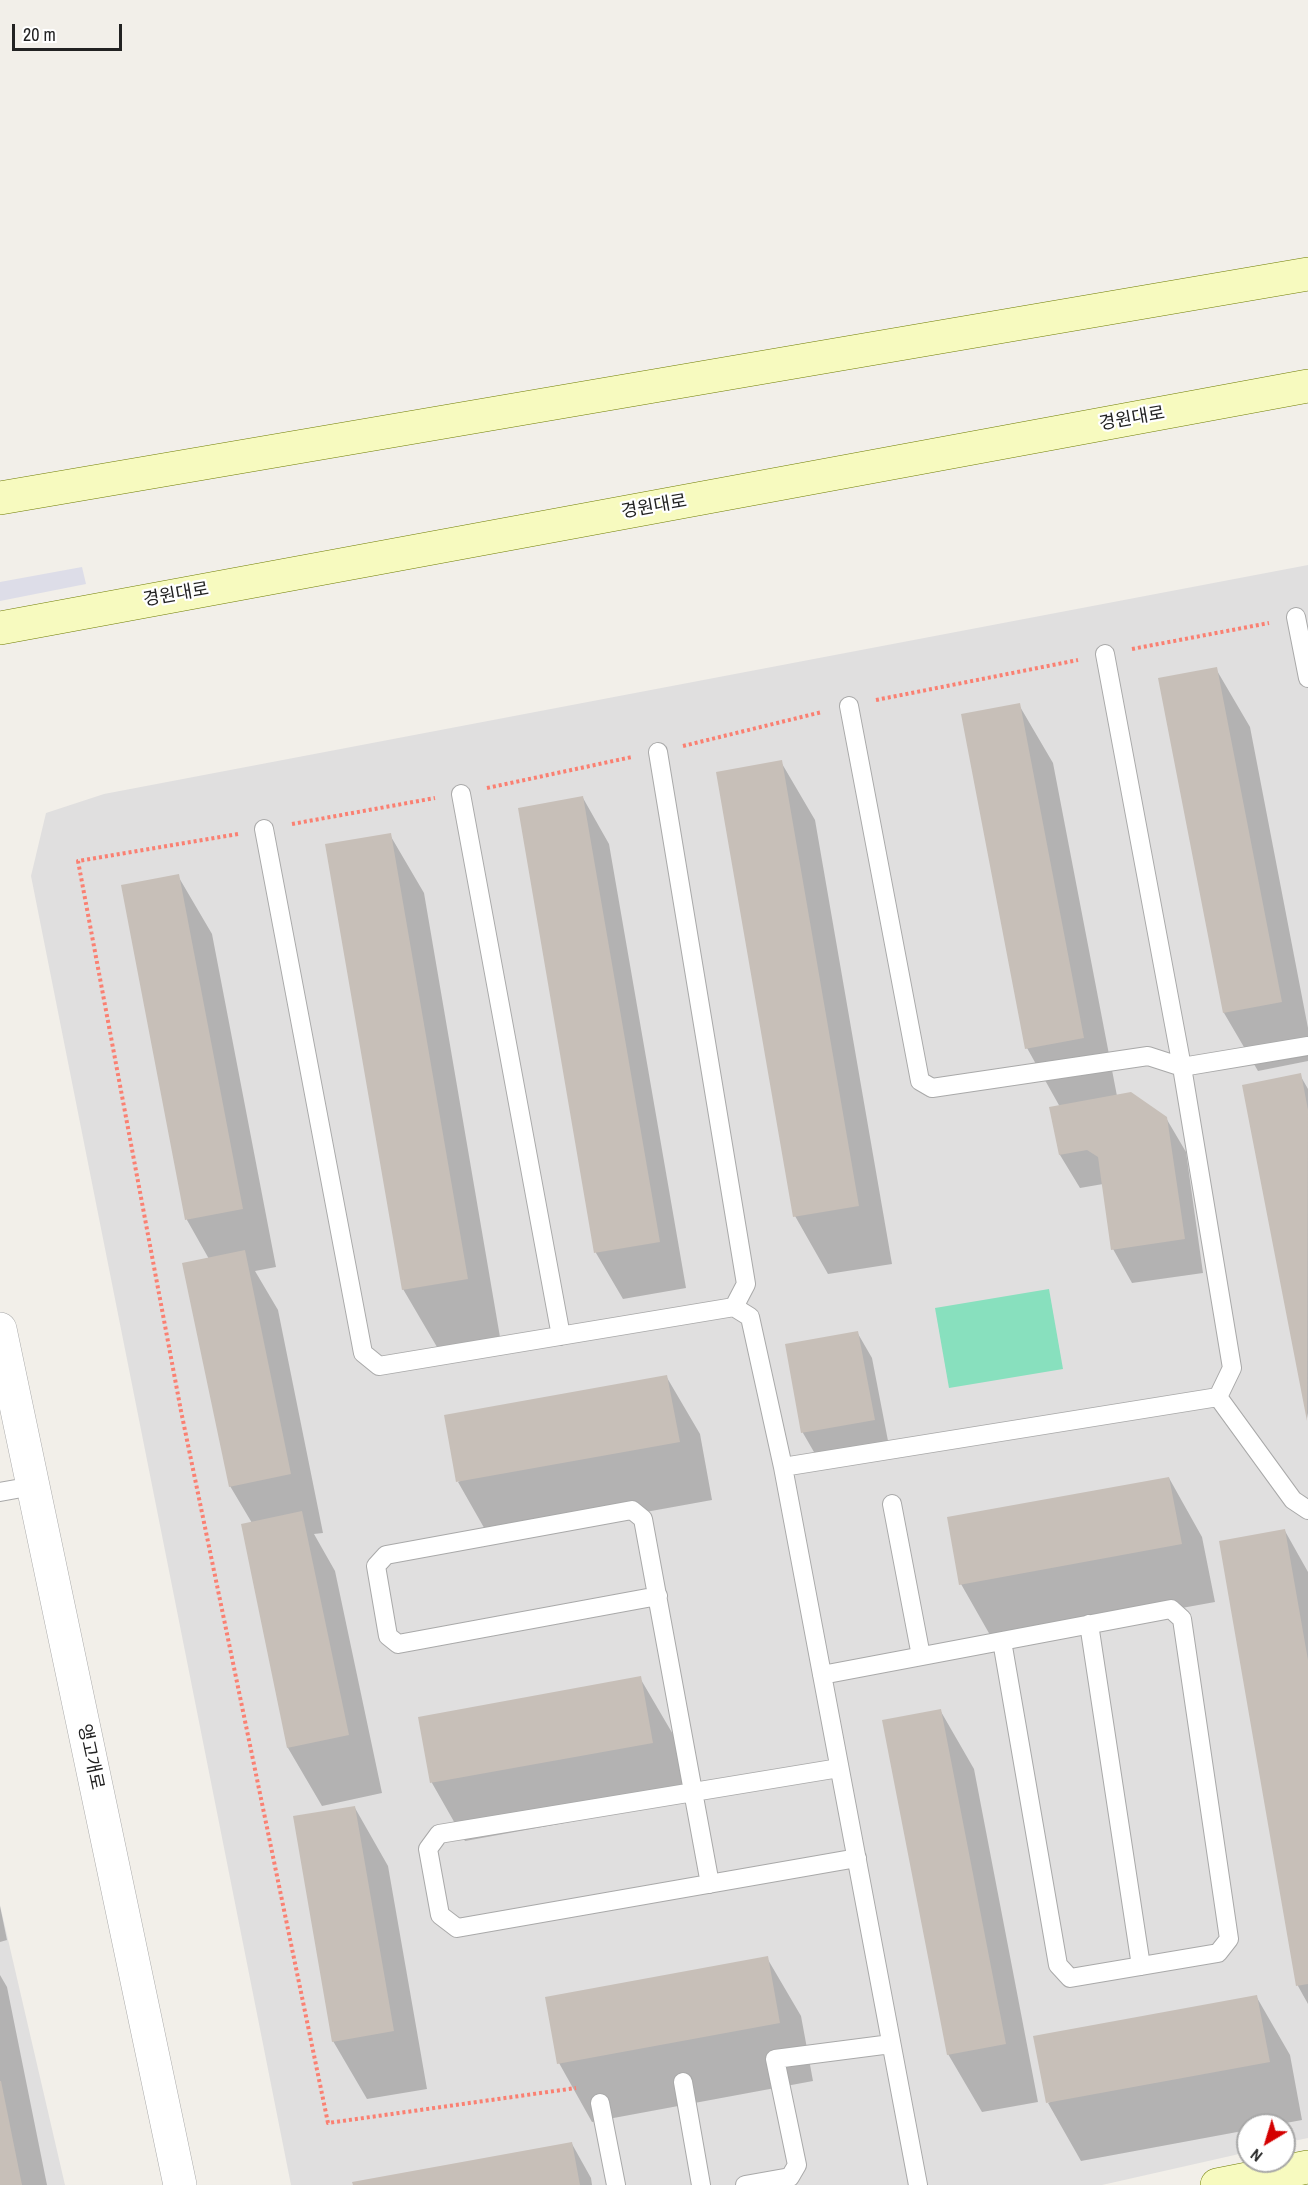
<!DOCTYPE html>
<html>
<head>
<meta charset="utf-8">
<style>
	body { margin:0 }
	#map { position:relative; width:1308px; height:2185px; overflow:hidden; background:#f2efe9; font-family:"Archivo Narrow",sans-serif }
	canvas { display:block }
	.north { position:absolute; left:1236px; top:2113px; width:60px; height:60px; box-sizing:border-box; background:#fff; border:2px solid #a7a7a7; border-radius:50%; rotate:218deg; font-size:16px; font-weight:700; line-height:24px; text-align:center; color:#222 }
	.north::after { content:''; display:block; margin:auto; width:21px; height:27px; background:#d40000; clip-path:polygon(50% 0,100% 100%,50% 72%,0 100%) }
	.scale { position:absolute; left:12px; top:24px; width:110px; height:27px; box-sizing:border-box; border:3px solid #222; border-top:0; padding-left:8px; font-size:18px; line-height:21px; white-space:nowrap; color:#222; -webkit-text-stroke:4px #fff; paint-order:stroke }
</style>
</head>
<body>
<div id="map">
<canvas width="1308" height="2185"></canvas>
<div class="north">N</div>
<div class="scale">20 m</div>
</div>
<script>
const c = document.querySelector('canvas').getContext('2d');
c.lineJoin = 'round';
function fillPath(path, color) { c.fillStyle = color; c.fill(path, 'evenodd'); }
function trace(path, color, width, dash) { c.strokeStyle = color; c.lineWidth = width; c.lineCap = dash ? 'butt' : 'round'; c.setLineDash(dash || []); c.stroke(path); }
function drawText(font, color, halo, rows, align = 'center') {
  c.font = font + ' "Archivo Narrow","Noto Sans KR",sans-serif'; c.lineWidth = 4.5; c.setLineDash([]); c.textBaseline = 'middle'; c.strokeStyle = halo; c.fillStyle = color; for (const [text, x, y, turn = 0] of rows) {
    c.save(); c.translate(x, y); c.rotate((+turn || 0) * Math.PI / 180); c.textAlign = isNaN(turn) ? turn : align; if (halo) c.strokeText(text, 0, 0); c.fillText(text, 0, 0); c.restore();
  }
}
fillPath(new Path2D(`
	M1308,565V2138L1284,2143V2125H1248V2152L1102,2185H291L31,876L46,813L104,794Z
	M0,1905L65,2185H0Z`), '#e0dfdf');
fillPath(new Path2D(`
	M1049,1289L1063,1369L949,1388L935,1308Z`), '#88e0be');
fillPath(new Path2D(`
	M82,567L86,584L0,601V582Z`), '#dddde8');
fillPath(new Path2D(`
	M1216,669L1250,727L1308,1028V1061L1258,1071L1224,1013Z
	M1019,705L1053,763L1117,1096L1166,1118L1186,1152L1203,1273L1132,1283L1113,1249L1103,1184L1080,1188L1060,1155V1107L1027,1048Z
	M781,762L815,820L892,1264L828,1274L795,1216Z
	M583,798L609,844L686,1288L623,1299L596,1253Z
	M390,835L424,893L500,1337L437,1347L403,1289Z
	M178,876L212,934L276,1267L255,1271L278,1310L323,1533L314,1534L335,1571L382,1793L322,1806L288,1748L252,1523L230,1486L209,1259L187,1220Z
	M1300,1075L1308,1089V1418L1244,1086Z
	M857,1332L872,1358L889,1446L818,1459L803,1433L787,1345Z
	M666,1376L700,1434L712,1500L491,1540L458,1482Z
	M1169,1478L1202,1537L1215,1602L994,1642L961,1584Z
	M1285,1531L1308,1572V2004L1298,1986Z
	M640,1678L674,1736L686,1801L465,1841L432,1783L420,1718Z
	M940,1710L974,1769L1038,2102L982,2112L948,2054Z
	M355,1808L388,1866L427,2089L367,2099L333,2041Z
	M0,1906L7,1940L0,1942Z
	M767,1958L801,2016L813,2081L592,2122L559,2063Z
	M0,1975L7,1987L47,2185H0Z
	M1256,1996L1290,2055L1302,2120L1275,2125H1248V2130L1081,2161L1048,2103Z
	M572,2144L591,2178L592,2185H355Z`), '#0003');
fillPath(new Path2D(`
	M1217,667L1282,1002L1223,1013L1158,678Z
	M1020,703L1084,1038L1025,1049L961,714Z
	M782,760L859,1206L793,1217L716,772Z
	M583,796L660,1242L594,1253L518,808Z
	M391,833L468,1279L402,1290L325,844Z
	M179,874L243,1209L185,1220L121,885Z
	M1301,1073L1308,1110L1307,1421L1242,1085Z
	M1131,1092L1167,1117L1185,1239L1111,1250L1098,1157L1087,1150L1059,1155L1049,1107Z
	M245,1250L291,1474L229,1487L182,1263Z
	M858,1331L875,1420L801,1433L785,1344Z
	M667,1375L680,1442L456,1482L444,1415Z
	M1169,1477L1182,1544L959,1585L947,1517Z
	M302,1511L349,1735L287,1748L241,1524Z
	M1285,1529L1308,1660V1984L1296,1986L1219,1541Z
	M641,1676L653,1743L430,1783L418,1717Z
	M941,1709L1006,2044L947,2055L882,1720Z
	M355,1806L394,2031L332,2042L293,1816Z
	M768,1956L780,2023L557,2064L545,1997Z
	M1257,1995L1270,2062L1046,2103L1033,2036Z
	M0,2081H1L22,2185H0Z
	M572,2142L580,2185H353L352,2182Z`), '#c7bfb8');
const service = new Path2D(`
	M1296,617L1308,678
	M849,706L920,1081L932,1088L1148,1056L1182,1067L1105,654
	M658,752L746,1284L734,1307
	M461,794L561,1336
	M264,829L363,1353L379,1366L734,1307L750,1317L783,1467
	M1218,1397L1293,1500L1308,1510
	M0,1492L33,1486
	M892,1504L921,1656
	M658,1596L398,1644L388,1636L376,1566L386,1555L632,1510L643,1519L710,1884
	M1089,1624L1141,1966
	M822,1675L1171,1609L1182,1619L1229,1939L1218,1953L1070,1978L1058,1965L1002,1641
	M839,1768L439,1834L428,1849L440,1915L457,1928L857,1858
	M683,2082L701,2185
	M600,2103L616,2185
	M745,2185L790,2177L797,2165L775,2059L891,2044
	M918,2185L783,1467L1218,1397L1232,1368L1182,1067L1308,1046`);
const tertiary = new Path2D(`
	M0,1329L180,2185`);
const secondary = new Path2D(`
	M0,498L1308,274
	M0,628L1308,386
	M1217,2185L1308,2167`);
trace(service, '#a9a9a9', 20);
trace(tertiary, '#a9a9a9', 34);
trace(secondary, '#707d05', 34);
trace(new Path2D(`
	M1132,649L1269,623
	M876,700L1078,660
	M683,746L822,712
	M487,788L632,757
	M292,824L435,798
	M238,834L78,861L181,1411L328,2123L576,2088`), '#fa8072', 4, [3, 3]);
trace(service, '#fff', 18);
trace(tertiary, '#fff', 33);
trace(secondary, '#f7fabf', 33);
drawText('18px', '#222', '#fff', [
	["경원대로",1132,419,-10],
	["경원대로",654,507,-10],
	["경원대로",176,595,-10],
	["앵고개로",90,1757,78]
]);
</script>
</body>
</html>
